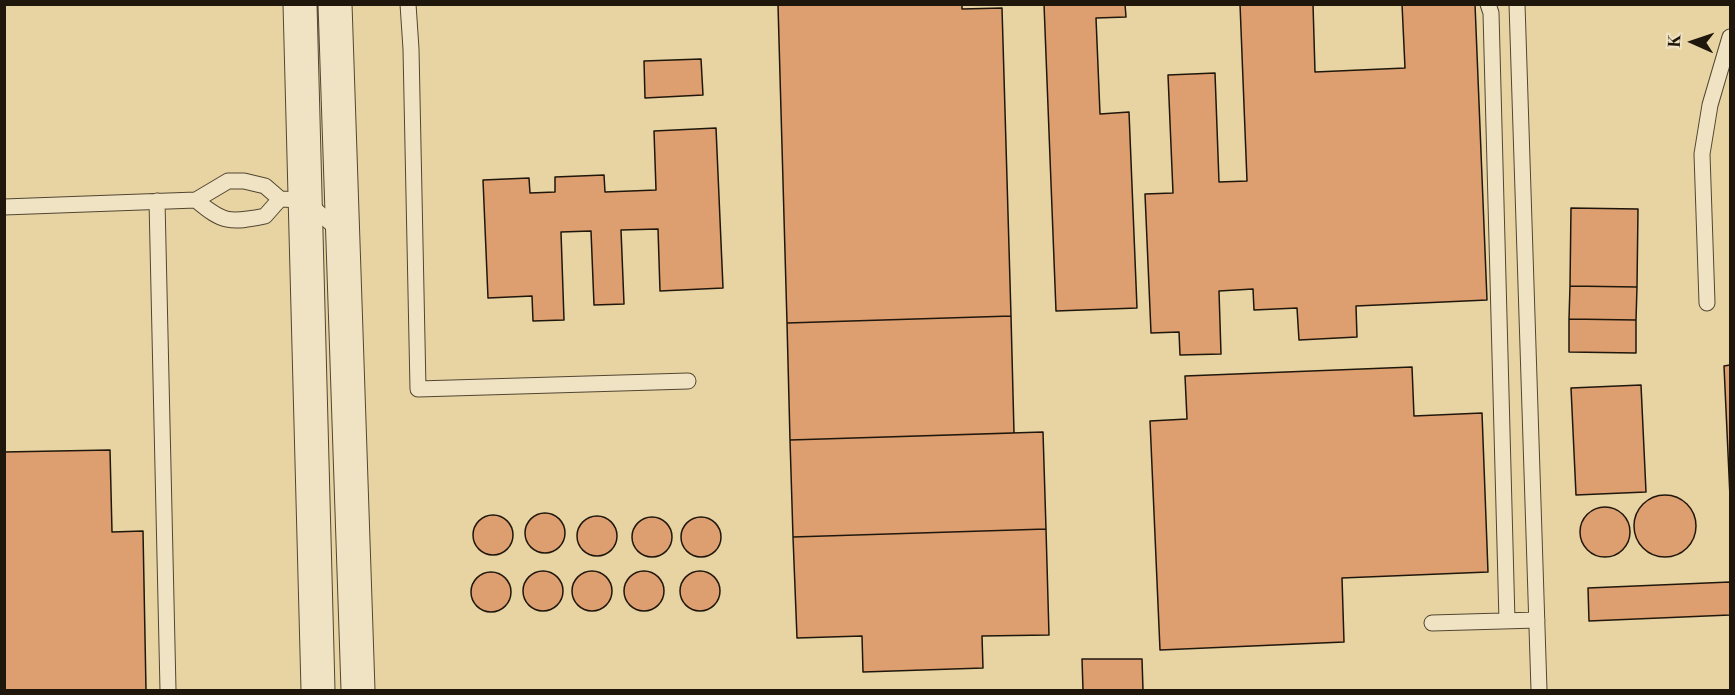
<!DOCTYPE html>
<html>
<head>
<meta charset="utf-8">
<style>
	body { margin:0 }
	#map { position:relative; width:1735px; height:695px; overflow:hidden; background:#e8d4a2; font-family:"Libre Bodoni",serif }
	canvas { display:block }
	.frame { position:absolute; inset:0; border:6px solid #1f170c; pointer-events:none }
	.north { position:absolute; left:1663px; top:12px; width:60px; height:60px; -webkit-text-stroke:4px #f0e3c3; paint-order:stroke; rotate:273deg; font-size:16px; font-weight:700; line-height:24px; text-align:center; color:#1f170c }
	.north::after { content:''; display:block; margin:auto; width:21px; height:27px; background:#1f170c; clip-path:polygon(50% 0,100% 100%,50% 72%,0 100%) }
</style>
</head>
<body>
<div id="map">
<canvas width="1735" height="695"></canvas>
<div class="frame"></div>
<div class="north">K</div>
</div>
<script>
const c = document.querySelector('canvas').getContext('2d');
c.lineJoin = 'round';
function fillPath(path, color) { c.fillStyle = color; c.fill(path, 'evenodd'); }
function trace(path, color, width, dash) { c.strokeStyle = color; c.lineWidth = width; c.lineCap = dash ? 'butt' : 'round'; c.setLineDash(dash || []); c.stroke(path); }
const building = new Path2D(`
	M962,4V9L1002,8L1011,316L787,323L778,5Z
	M1044,4H1125L1126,17L1096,18L1100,114L1129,112L1137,308L1056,311Z
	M1240,4H1313L1315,72L1405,68L1402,4H1475L1487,300L1356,306L1357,337L1299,340L1297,308L1254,310L1253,289L1219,291L1221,354L1180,355L1179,332L1151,333L1145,194L1173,193L1168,75L1215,73L1219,182L1247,181Z
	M701,59L703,95L645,98L644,61Z
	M716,128L723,288L660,291L658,229L621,230L624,304L594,305L591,231L561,232L564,320L533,321L532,296L488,298L483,180L529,178L530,193L555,192V177L604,175L605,192L656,190L654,131Z
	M1571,208L1638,209L1637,287L1570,286Z
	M1570,286L1637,287L1636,320L1569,319Z
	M1011,316L1014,433L790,440L787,323Z
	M1569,319L1636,320V353L1569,352Z
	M1730,365V497L1724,366Z
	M1412,367L1414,416L1482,413L1488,572L1342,578L1344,642L1160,650L1150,421L1187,419L1185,376Z
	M1641,385L1646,492L1576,495L1571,388Z
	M1043,432L1046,529L793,537L790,440Z
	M110,450L112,532L143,531L146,690H4V452Z
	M1634 526a31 31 0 1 1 62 0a31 31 0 1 1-62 0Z
	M1580 532a25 25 0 1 1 50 0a25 25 0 1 1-50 0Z
	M525 533a20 20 0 1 1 40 0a20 20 0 1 1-40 0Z
	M473 535a20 20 0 1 1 40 0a20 20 0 1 1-40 0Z
	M577 536a20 20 0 1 1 40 0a20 20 0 1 1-40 0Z
	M632 537a20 20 0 1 1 40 0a20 20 0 1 1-40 0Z
	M681 537a20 20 0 1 1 40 0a20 20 0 1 1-40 0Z
	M1046,529L1049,635L982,636L983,668L863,672L862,636L797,638L793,537Z
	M680 591a20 20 0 1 1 40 0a20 20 0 1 1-40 0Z
	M624 591a20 20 0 1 1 40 0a20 20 0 1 1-40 0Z
	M572 591a20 20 0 1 1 40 0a20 20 0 1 1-40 0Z
	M523 591a20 20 0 1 1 40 0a20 20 0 1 1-40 0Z
	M471 592a20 20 0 1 1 40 0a20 20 0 1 1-40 0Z
	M1730,582V615L1589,621L1588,588Z
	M1082,659H1142L1143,690H1083Z`);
fillPath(building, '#dd9f70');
trace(building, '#1f170c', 1.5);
const service = new Path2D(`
	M408,4L411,49L418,389L688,381
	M1488,4L1491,13L1507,621
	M1517,4L1539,690
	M196,200C223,223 230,223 265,216L280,199
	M157,201L168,690
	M4,207L196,200L228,181H244L265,186L280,199L304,200L340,231
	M1707,303L1702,154L1710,105L1730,37
	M1432,623L1537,620`);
const tertiary = new Path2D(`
	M300,4L318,690
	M335,4L358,690`);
trace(service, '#514632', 17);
trace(tertiary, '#514632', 35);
trace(service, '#f0e3c3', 15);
trace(tertiary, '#f0e3c3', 33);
</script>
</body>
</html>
